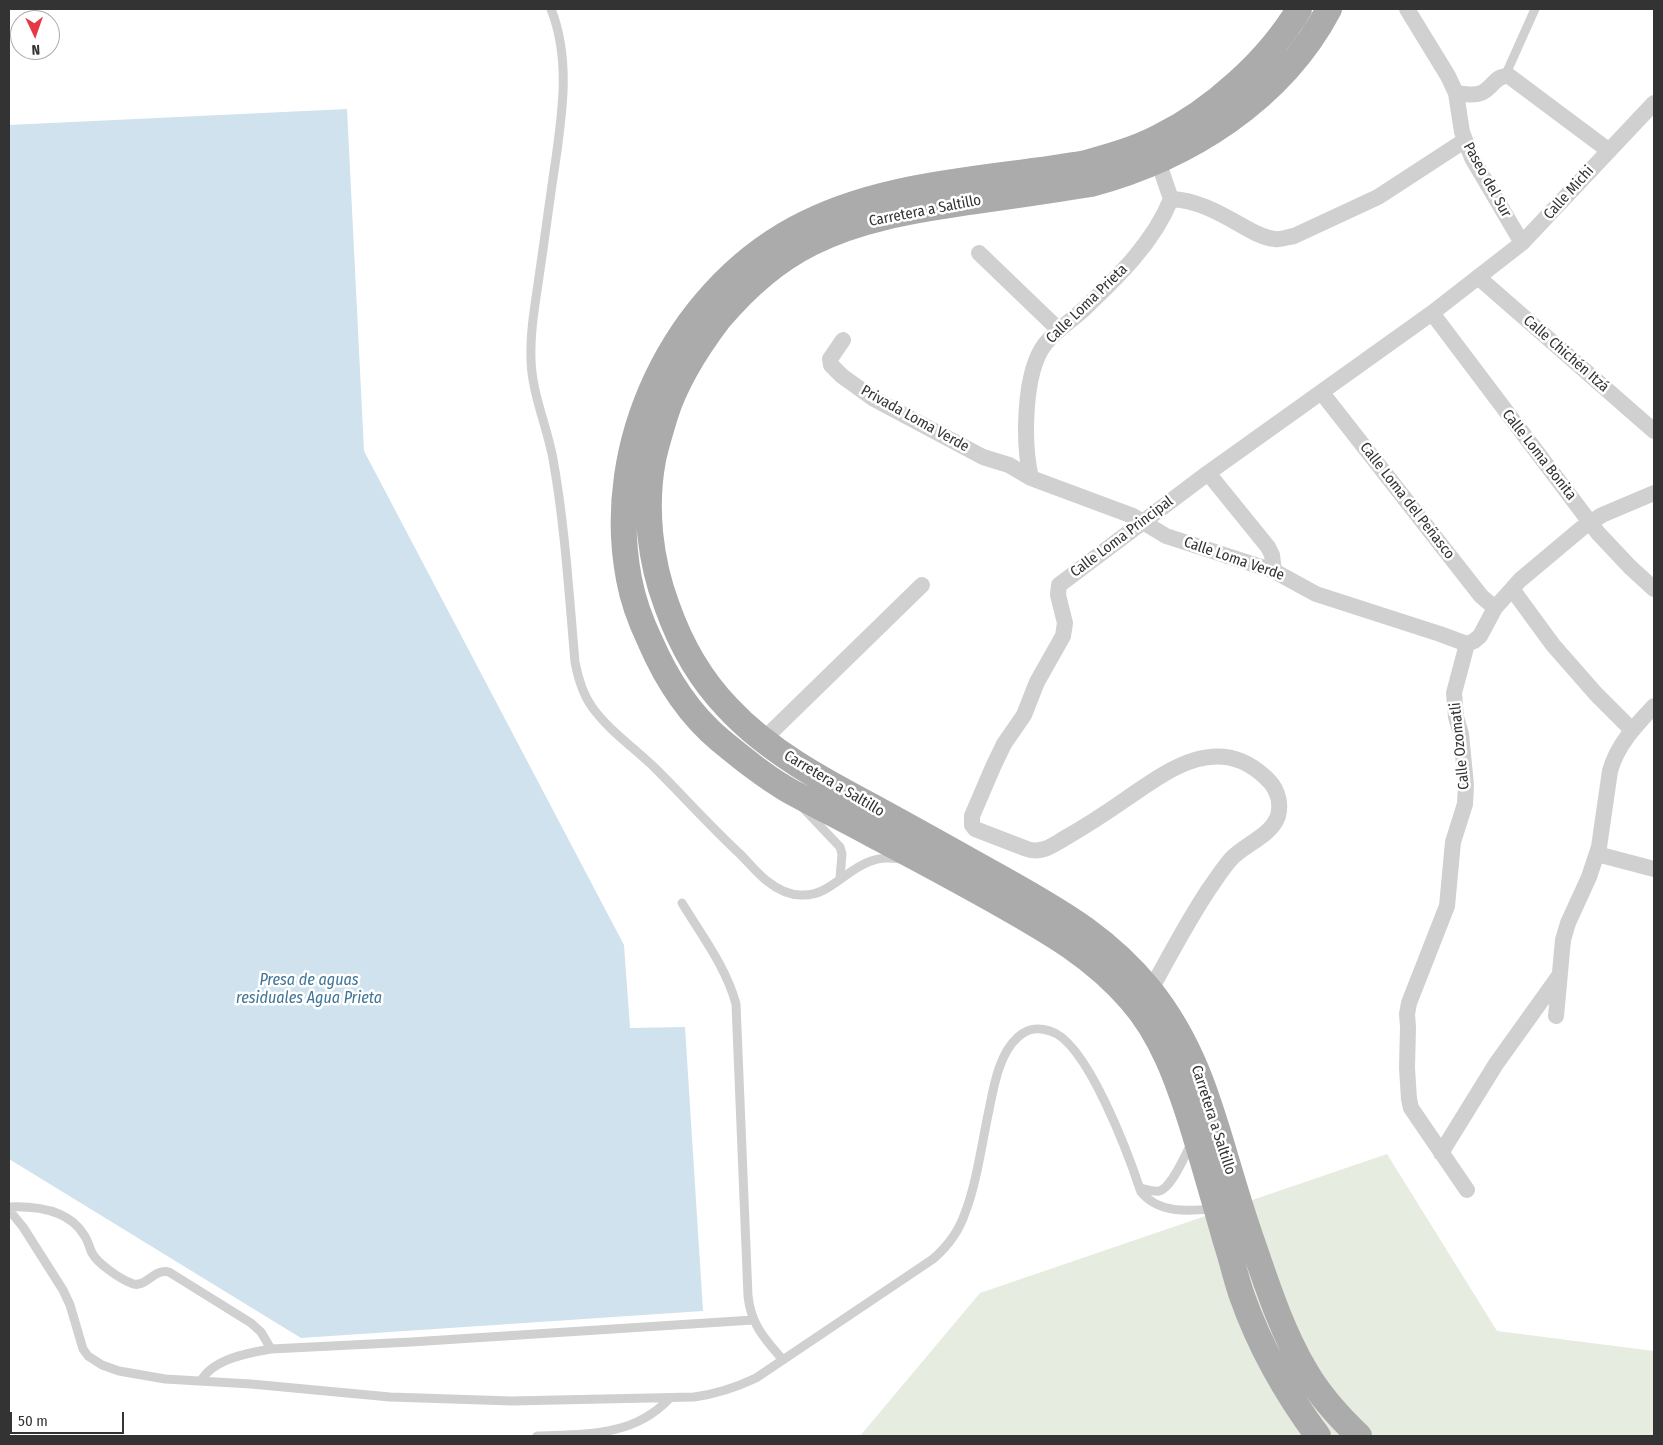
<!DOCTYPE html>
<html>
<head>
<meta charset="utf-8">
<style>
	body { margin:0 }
	#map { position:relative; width:1663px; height:1445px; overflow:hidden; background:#fff; font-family:"Fira Sans Condensed",sans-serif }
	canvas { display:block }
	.frame { position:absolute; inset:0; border:10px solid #333; pointer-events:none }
	.north { position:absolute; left:10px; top:10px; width:50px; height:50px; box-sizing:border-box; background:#fff; border:1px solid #adadad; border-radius:50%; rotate:177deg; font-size:14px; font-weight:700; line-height:20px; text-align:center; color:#333 }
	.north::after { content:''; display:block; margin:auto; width:18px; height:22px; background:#e63946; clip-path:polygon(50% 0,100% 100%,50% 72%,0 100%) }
	.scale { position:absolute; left:10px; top:1412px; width:114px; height:22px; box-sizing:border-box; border:2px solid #333; border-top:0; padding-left:6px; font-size:15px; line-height:18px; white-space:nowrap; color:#333; -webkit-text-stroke:4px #fff; paint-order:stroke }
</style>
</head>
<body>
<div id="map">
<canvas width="1663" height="1445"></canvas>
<div class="frame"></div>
<div class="north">N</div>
<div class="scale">50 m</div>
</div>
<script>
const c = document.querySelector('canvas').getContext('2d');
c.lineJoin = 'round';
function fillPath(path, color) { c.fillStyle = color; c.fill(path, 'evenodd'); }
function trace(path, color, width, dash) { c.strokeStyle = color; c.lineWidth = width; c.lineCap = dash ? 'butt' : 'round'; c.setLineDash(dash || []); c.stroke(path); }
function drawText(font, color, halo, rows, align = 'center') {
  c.font = font + ' "Fira Sans Condensed",sans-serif'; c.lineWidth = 5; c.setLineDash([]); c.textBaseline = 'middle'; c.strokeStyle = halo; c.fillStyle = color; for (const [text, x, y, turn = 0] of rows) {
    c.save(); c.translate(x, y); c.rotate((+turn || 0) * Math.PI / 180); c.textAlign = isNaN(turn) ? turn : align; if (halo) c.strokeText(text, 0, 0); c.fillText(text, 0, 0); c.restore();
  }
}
fillPath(new Path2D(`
	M1387,1154L1497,1331L1654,1351V1436H860L980,1293Z`), '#e6ecdf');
fillPath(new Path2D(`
	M347,109L364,451L624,945L630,1028L685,1027L703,1311L301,1338L9,1159V619L10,603L9,600V125Z`), '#cfe2ee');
trace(new Path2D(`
	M551,9C570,57 563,108 556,158C550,197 545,237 539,277C535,305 530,332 531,360C532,394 547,426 553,459C565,526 569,594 575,662C578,678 582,693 592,707C610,732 636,749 657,770C685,798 711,827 740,854C749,863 757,873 767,881C777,889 788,895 801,895C829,897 846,869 871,861C881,857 891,858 901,859
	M1505,76L1535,9
	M804,809L840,847L842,854L840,878
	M682,903C702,936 726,967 736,1004L748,1296C751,1325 765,1339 783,1360
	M1140,1188C1145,1189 1153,1192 1159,1191C1172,1188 1186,1153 1192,1142
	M9,1207C36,1206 69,1210 84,1235C88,1240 89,1247 92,1253C97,1263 120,1279 131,1283C145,1290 153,1268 169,1272L251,1323L261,1332L271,1349
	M9,1210L23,1227L63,1290L70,1305L83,1349L88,1356L102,1365L119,1371L165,1379L251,1384L390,1397L512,1401L694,1397C716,1394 735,1388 756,1378L933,1259C948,1246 959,1231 965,1213C977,1182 982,1142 989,1110C994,1085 999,1054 1018,1037C1028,1028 1038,1027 1050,1031C1087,1041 1129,1156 1141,1192C1159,1214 1189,1211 1213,1209
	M201,1381C213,1359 248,1353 271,1349L411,1342L753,1320
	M537,1436C586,1434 633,1437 669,1399`), '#d0d0d0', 9);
trace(new Path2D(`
	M1407,9L1448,76L1456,93L1462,132L1472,158L1522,243
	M1456,93C1465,94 1473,96 1481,93C1492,89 1495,75 1509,76L1608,150
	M1158,161L1171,199
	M1171,199C1196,200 1218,212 1239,224C1250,230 1262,238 1275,239C1281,240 1288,237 1294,236L1378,197L1464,141
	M979,253L1058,329
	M1478,277L1654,431
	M1432,313L1598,533L1630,567L1654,589
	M843,340L830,359L831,365L842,376L874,399L983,457L1009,465L1031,478L1133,516L1166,536L1274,571L1316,594L1440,634L1467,644
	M1322,393L1481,596L1495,608
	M1208,473L1268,547L1272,555L1274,571
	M1031,478C1023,444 1023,373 1045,344C1056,330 1071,321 1084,309C1118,277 1154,242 1171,199
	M1512,589L1553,645L1596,694L1632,730
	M1467,644L1474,641L1480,636L1495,608L1520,580L1582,528L1602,515L1654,493
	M764,739L922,585
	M1597,854L1654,869
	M1150,991C1169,957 1187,922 1209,889C1216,879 1223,868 1231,859C1245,844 1271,836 1278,816C1282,800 1276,786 1264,776C1217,733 1168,770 1126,799C1106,813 1086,826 1065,838C1053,845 1042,854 1027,849L975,829L972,825V816L993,767L1004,744L1024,715L1037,682L1063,636L1065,623L1058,595L1059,585L1208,473L1432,313L1522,243L1654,103
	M1556,1016L1563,940L1568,923L1589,877L1599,847L1610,771C1617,745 1636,725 1654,706
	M1441,1153L1496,1064L1559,976
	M1467,1190L1411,1108L1409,1099L1407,1068L1408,1027L1407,1014L1409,1003L1447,906L1453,842L1465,804L1466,785L1461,734L1456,717L1454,693L1467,644`), '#d0d0d0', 16);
trace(new Path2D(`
	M1299,9C1269,60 1212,111 1159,137C1136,149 1111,156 1086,163C990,180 882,181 795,229C674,295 603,444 629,579C633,601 641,622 650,641C666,678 689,714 720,740C742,758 764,776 788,790C815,805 844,819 871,834C913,856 954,878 995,901C1046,930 1092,955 1131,1000C1162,1035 1178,1081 1192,1125C1204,1164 1215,1203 1226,1242C1232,1260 1236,1279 1242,1296C1260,1347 1286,1393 1318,1436
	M1329,9C1281,100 1188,158 1091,184C1048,191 1005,197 963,203C910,211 859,219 811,243C775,261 745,288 719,319C697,348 676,381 665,416C661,430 656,445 653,460C644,508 650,561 667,606C680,643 701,680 728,708C768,751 822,780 873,807C919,832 965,858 1010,883C1065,914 1109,940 1149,989C1199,1051 1213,1118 1236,1192C1242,1212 1249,1233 1256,1253C1270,1294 1284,1335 1306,1372C1320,1396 1339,1417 1359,1436`), '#ababab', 26);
drawText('15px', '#333', '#fff', [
	["Paseo del Sur",1487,180,61],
	["Calle Michi",1569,193,-48],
	["Carretera a Saltillo",925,211,-11],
	["Calle Loma Prieta",1087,304,-44],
	["Calle Chichén Itzá",1566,354,41],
	["Privada Loma Verde",915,419,29],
	["Calle Loma Bonita",1539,455,52],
	["Calle Loma del Peñasco",1407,501,52],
	["Calle Loma Principal",1122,537,-37],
	["Calle Loma Verde",1234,559,19],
	["Calle Ozomatli",1460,746,-96],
	["Carretera a Saltillo",834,784,31],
	["Carretera a Saltillo",1213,1120,72]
]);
drawText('italic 16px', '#3f7597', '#fff', [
	["Presa de aguas",309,981],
	["residuales Agua Prieta",309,999]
]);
</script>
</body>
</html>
